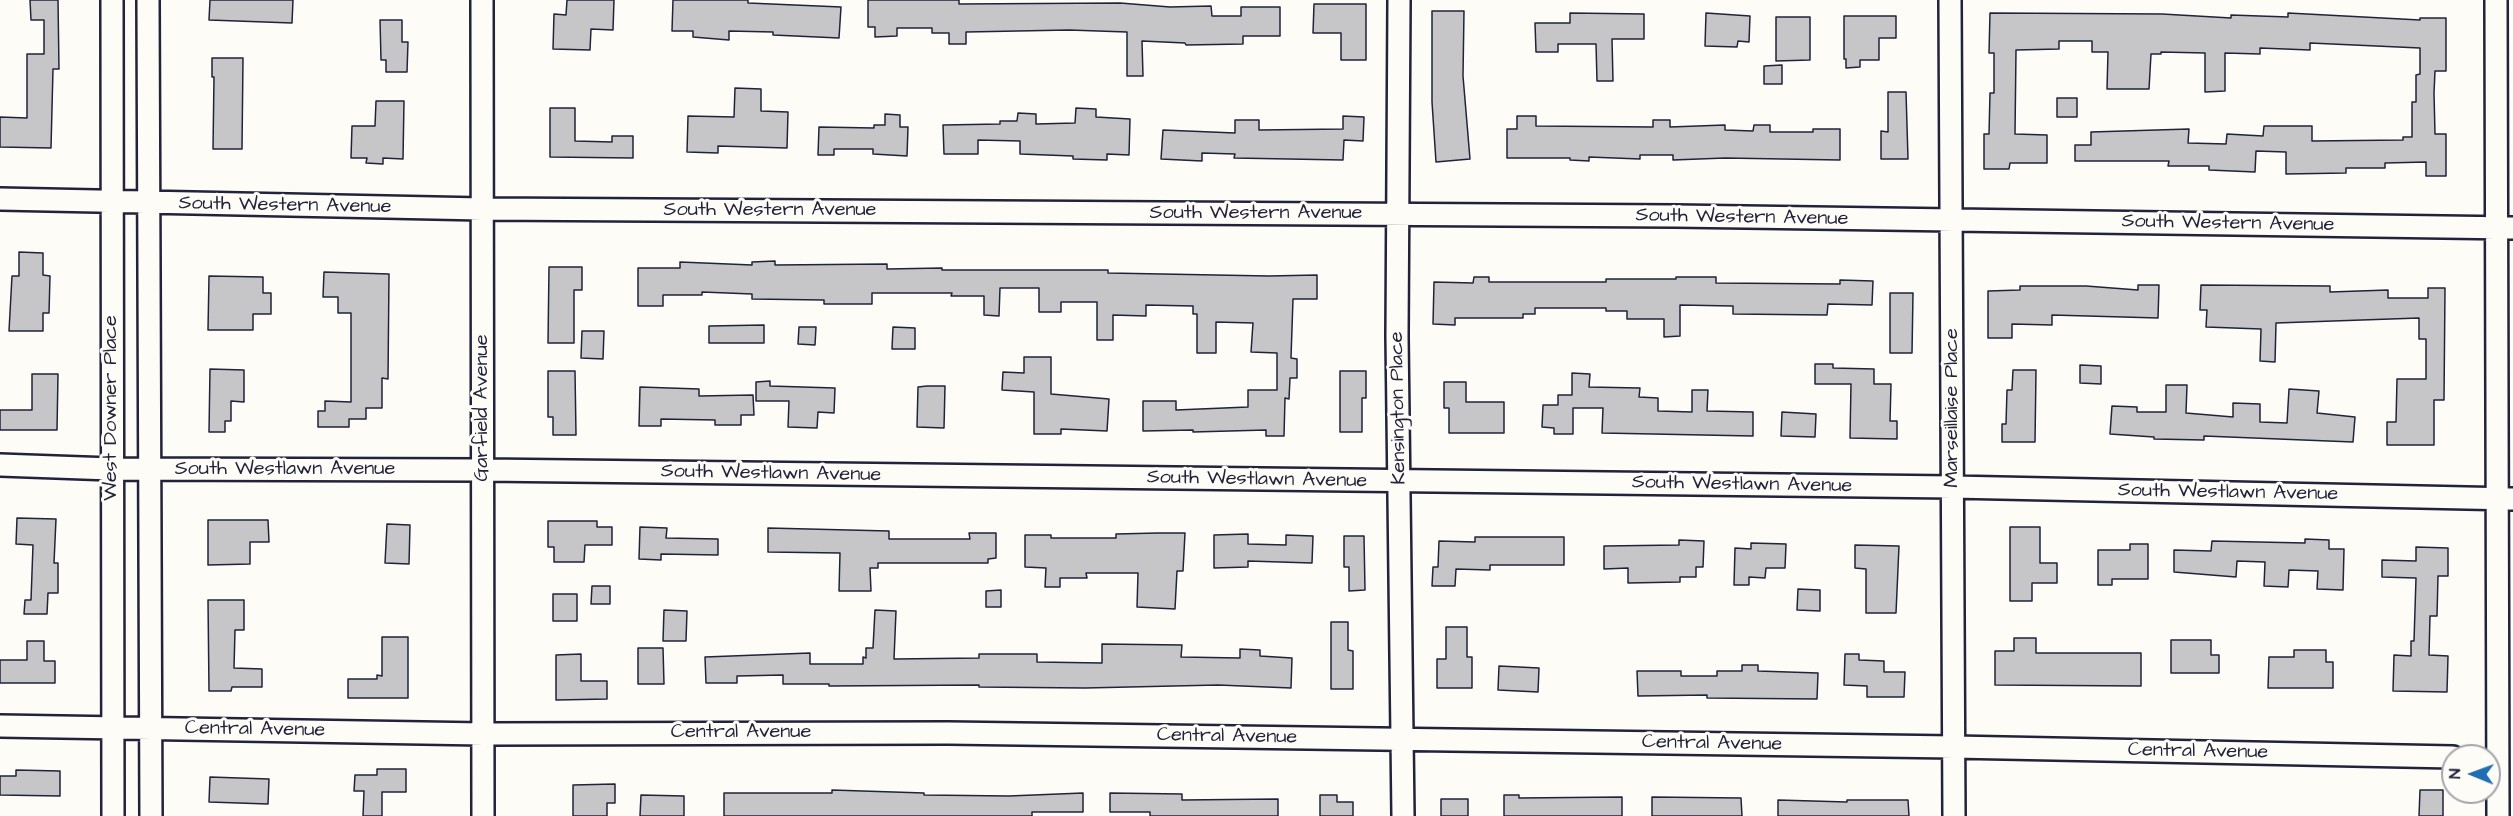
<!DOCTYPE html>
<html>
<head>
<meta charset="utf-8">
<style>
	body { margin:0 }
	#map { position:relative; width:2513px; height:816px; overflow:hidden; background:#fdfcf7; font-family:"Architects Daughter",sans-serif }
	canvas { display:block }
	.north { position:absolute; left:2441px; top:744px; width:60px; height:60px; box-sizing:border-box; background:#fdfcf7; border:2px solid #a5a5ac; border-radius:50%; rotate:271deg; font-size:16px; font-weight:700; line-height:24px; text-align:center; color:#22223b }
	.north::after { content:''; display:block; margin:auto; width:21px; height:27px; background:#1f6fb2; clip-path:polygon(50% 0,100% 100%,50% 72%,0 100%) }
</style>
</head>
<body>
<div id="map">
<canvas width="2513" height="816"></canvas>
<div class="north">N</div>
</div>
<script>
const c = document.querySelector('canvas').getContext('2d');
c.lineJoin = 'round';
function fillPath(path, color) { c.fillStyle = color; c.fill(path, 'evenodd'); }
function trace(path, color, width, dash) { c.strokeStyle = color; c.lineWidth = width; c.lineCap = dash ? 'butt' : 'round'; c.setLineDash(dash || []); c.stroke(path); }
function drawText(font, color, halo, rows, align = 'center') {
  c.font = font + ' "Architects Daughter",sans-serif'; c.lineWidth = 6; c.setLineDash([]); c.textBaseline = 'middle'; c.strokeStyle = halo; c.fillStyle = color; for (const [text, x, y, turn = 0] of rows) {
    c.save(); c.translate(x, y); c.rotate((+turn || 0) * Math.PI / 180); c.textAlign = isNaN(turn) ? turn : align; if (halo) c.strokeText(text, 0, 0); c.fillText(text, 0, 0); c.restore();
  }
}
const building = new Path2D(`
	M30,0H58L59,69H53L51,148L0,147V117L27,118V54H44V20H31Z
	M210,0H293L292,23L209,20Z
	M567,0H614L613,30L591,29L590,50L553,49L554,14L566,15Z
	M673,0H748V3L841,7L839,38L773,35V32L729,31V40L693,37V31H672Z
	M868,0H959V4L1120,3L1170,7L1211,6L1212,16H1241V7H1280V36H1243V44L1186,45L1185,43L1142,41L1143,76H1127V32L1069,30L966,32V44H949V33H932V28H897V36L875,37V27H868Z
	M1314,4H1366V60H1341V33H1313Z
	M1432,11H1464L1463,76L1470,159L1436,162L1432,102Z
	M1570,13L1644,14V39H1612L1613,81H1597L1596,44H1558V52H1536L1535,23H1570Z
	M1706,13L1750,16L1749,42L1738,41L1737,47L1705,46Z
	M1990,13L2162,14L2231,18V15L2288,17V13L2420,20V18H2446V71H2435L2434,93L2435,134H2446V176H2426V162L2385,163V168H2346V173L2286,174V152L2256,151L2255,172L2209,170V166H2168L2169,161H2075V145H2091V132L2189,129L2188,143L2226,144L2227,134L2263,136L2264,126H2312V141L2403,140V137H2412V102H2416V75L2420,74V48L2310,43V50L2260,48V54L2225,53V91L2205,92V53L2161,52V54H2151L2149,89H2107L2108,52H2092V41H2059V49L2016,50L2015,134L2047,135V163H2010L2009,169H1984V134H1989L1990,93H1994V53H1989Z
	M1844,16H1896V38H1879V60H1860V67L1846,68V59H1844Z
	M1776,17H1810V60L1776,61Z
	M380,20H402V42H408L407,72H386V60H381Z
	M212,58H243L242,149H213L214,77H212Z
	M1782,65V84H1764V66Z
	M735,88L761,89V111L788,112L787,148L718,146V153L687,152L688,116L734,117Z
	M1888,92H1906L1908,159H1881V131L1888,132Z
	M2057,98H2077V117H2057Z
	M376,101H404L403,159L383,158V164L366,163L367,158H351L352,126H375Z
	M550,108H575V141L612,142V136H633V158L550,157Z
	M1076,108L1096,109V117L1130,119L1129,155L1107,154V160L1073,159V156L1020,154V141L978,140V154H944L943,125L1000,124V121H1017L1018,113L1036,114V124L1075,123Z
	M885,114L900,115V127H908L907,156L873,154V149H834V155H818L819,127L874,128V125H885Z
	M1343,116L1364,117L1363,141L1344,140L1343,160L1234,158L1235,154L1202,153V161L1161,159L1163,130L1235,133V120H1259V130L1343,129Z
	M1517,116H1536V126L1653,127V120H1670V127L1725,125V130L1753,131L1754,125H1770V132H1813V129H1840V160L1725,158L1673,160V155H1640V159L1589,157V161L1570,160V158H1507V129H1517Z
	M19,252L43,253V275L50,276L49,313H43V331H9L12,276H19Z
	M775,261V265L887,264V269L942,268V270H1108V273L1269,276L1317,275V299H1293L1291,358L1297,359V378H1290L1289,399L1285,398L1284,436H1266V430L1193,432V430L1143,431V401H1176V410L1248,407V390H1277V353L1251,352L1253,323L1216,322V353H1197V314H1193V306L1146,305V316L1113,315V340H1097V302H1061V312H1039V288H1000L999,316L984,315V296H951L952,293H872V304H824V300L752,299V294L702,292V295H663V306H638V268H680V262L752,265V262Z
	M549,267H582V290H574V343H548Z
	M324,272L389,274L388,379L382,378V408H366V419H349V427H318V411H325V401L351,402V313H338V297H323Z
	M209,276L263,277V293H271V314H253V330H208Z
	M1474,277H1489V282H1606V279H1676V277H1716V283L1840,284V280L1873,281L1872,305L1828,304L1827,315L1733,314V306L1680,305V336L1664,337V319H1627V311H1606V308H1535V314H1523V318H1455V325L1433,324L1434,282L1473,283Z
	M2138,285H2159L2158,318L2052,315V325L2012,324V338H1988V291L2020,290V286H2086L2138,290Z
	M2201,285L2330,286V292L2388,290V298H2428V288H2445L2444,400H2434V445H2387V422H2396L2397,379H2426V339H2419V318L2276,323L2275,362L2260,361L2261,329L2206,327L2207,310H2200Z
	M1890,293H1913L1912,353H1890Z
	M764,325V343H709V326Z
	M799,327H816L815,345L798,344Z
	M893,327L915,328V349H892Z
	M582,331H604L603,359L581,358Z
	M1024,357H1051V394L1109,399L1107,431L1061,429V434H1034V392L1002,390L1003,372L1024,373Z
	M1815,364H1833V368L1874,369V384H1891L1890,421H1897V439L1850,438L1851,384H1815Z
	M2080,365L2101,366V384L2080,383Z
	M210,369L244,370V402L231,401V421H225V432H209Z
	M2013,370H2036L2035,442H2002V424H2006L2007,390H2012Z
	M548,371H575L576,435H553V417H548Z
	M1340,371H1366V398H1362V432H1340Z
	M1572,373L1590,374L1589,387L1640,388L1639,397L1658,398V411L1692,412V390H1708L1707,411L1753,412V436L1602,433L1603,408H1573V434H1554V428L1542,427L1543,405H1558V395H1572Z
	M32,374H58L57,430H0V410H32Z
	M770,381V386L835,388L834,413L818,412L817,428L788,427L789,401H756V382Z
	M1444,382H1466V402H1504V433H1449V408H1444Z
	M2166,385H2187L2186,413L2233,417V403L2260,404V422L2287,423L2289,389L2319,391L2317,413L2355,417L2353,442L2204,436V440L2154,439V437L2110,434L2112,406L2137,407V412H2166Z
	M927,386H945L944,428L917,427L918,387Z
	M640,387L699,389V396L753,395L754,415H741V425H715V420L661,419V426H639Z
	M1782,412L1816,414L1815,437L1781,436Z
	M17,518L56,519L54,563H58V593H48L47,614H24L25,600H31L33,545L16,544Z
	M208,520H268L269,542H250V564L208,565Z
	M548,521H597V527H612V545H585L584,562H554V547H548Z
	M387,524L410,525L409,564L385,563Z
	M640,527L667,528L666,538L718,539V555L661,554V560L639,559Z
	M2010,527H2040V563H2057V583H2032V601H2010Z
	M768,528L889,531V539H970L969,533H996V558L988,559V563H878V568H870L871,591H839L840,553L768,552Z
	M1158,533H1185L1183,571H1177L1175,609L1137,607L1138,573H1086L1087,578H1060V587H1045L1046,568L1025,567V535H1051V538H1116V534Z
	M1248,534V544L1286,545V535L1313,536L1312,563L1248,561V567L1214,568V535Z
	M1344,536H1364L1365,590L1349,591V567H1344Z
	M1475,537H1564V565H1490V570L1456,569L1455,586H1432L1433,567H1438L1439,541L1475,542Z
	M2305,539L2329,540V549H2344L2343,590L2317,589L2318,571L2289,570L2288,587L2264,586L2265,562L2237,561L2236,577L2174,572V550L2211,551L2212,541L2305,543Z
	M1679,540L1704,541L1703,567H1696V577H1680V582L1628,583V568L1604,569V546L1679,545Z
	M1751,543L1786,544L1785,568H1766L1765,578L1749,577V585H1734L1735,548L1751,549Z
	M2130,544H2148V579H2112V585H2098V550H2130Z
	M1855,545L1899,546L1896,613H1866V569L1855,568Z
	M2416,547L2448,548V576H2438L2437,616H2430L2429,655L2448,656L2447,692L2393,691L2394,655L2411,656V641H2414L2416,578L2382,577V560L2416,561Z
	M592,586H610V604H591Z
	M1798,589L1820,590V611L1797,610Z
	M1001,590V607H986V591Z
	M553,594H577V621H553Z
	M208,600H244V630H235L234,668L262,669V687H232L231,691H209Z
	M664,610L687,611L686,641H663Z
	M875,610L896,611L894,659L979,658V654H1037V662L1102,663V644L1182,645L1181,657L1240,658V649L1260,650V656L1292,658L1291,688L1218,685L1085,688L979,687V685L829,686V684H783V675L737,676V683H706L705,657L810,653V664H863V657L866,658V648H873Z
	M1331,622H1348V650L1353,651V689H1331Z
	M1446,627H1467V657H1472V688H1437V659H1446Z
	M382,637H408V698H348V679H377V675L382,676Z
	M2014,638H2036V653H2141V686L1995,685V651H2014Z
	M2171,640H2211V655H2219V673H2171Z
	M27,641H44V661H55V683H0V660H27Z
	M638,648H663L664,684H638Z
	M2294,650H2326V662H2333V688H2268L2269,657H2294Z
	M581,654V681H607V699L556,700V655Z
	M1845,654H1859V660L1884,661V672H1905L1904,697H1867V686L1844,685Z
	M1742,665H1758V671L1818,673L1817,699L1707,698V695L1638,696L1637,671H1681V676H1717V671H1742Z
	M1499,666L1539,668L1538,692L1498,690Z
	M377,769H406V792H382V816H363L364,791H354L355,775H377Z
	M16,770L60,771V796L0,795V776H16Z
	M210,777L269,779L268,804L209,802Z
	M615,784V803H607V816H573V785Z
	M832,790L924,793V795L1009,796L1083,793V812H1032V816H724V793H832Z
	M2420,790H2443V816H2419Z
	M1110,793L1182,794V800L1278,799V816H1150V812H1110Z
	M641,795L684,796V816H640Z
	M1320,795H1337V802H1353V816H1320Z
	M1504,795H1519V798L1622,797V816H1504Z
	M1652,797L1741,798L1742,816H1652Z
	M1441,799H1468V816H1441Z
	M1778,800L1847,802V800H1908L1909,816H1778Z`);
fillPath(building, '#c6c6c8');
trace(building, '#22223b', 1.5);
const minor = new Path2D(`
	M112,0L113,816
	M148,0L151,816
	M482,0L483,816
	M1399,0L1397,336L1403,816
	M1950,0L1954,816
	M2496,0L2498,816
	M0,199L482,209L1675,216L2513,228
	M0,465L111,469L484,470L1953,487L2513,499
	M0,726L483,734L948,733L1954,747L2453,757`);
trace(minor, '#22223b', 26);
trace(minor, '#fdfcf7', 21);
drawText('20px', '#22223b', '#fdfcf7', [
	["South Western Avenue",285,206,1],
	["South Western Avenue",770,211],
	["South Western Avenue",1256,214],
	["South Western Avenue",1742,218,1],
	["South Western Avenue",2228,224,1],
	["West Downer Place",112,408,-90],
	["Garfield Avenue",483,408,-90],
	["Kensington Place",1399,408,-91],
	["Marseillaise Place",1953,408,-90],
	["South Westlawn Avenue",285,470],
	["South Westlawn Avenue",771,474,1],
	["South Westlawn Avenue",1257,480,1],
	["South Westlawn Avenue",1742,485,1],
	["South Westlawn Avenue",2228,493,1],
	["Central Avenue",255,730,1],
	["Central Avenue",741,733],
	["Central Avenue",1227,737,1],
	["Central Avenue",1712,744,1],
	["Central Avenue",2198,752,1]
]);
</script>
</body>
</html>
